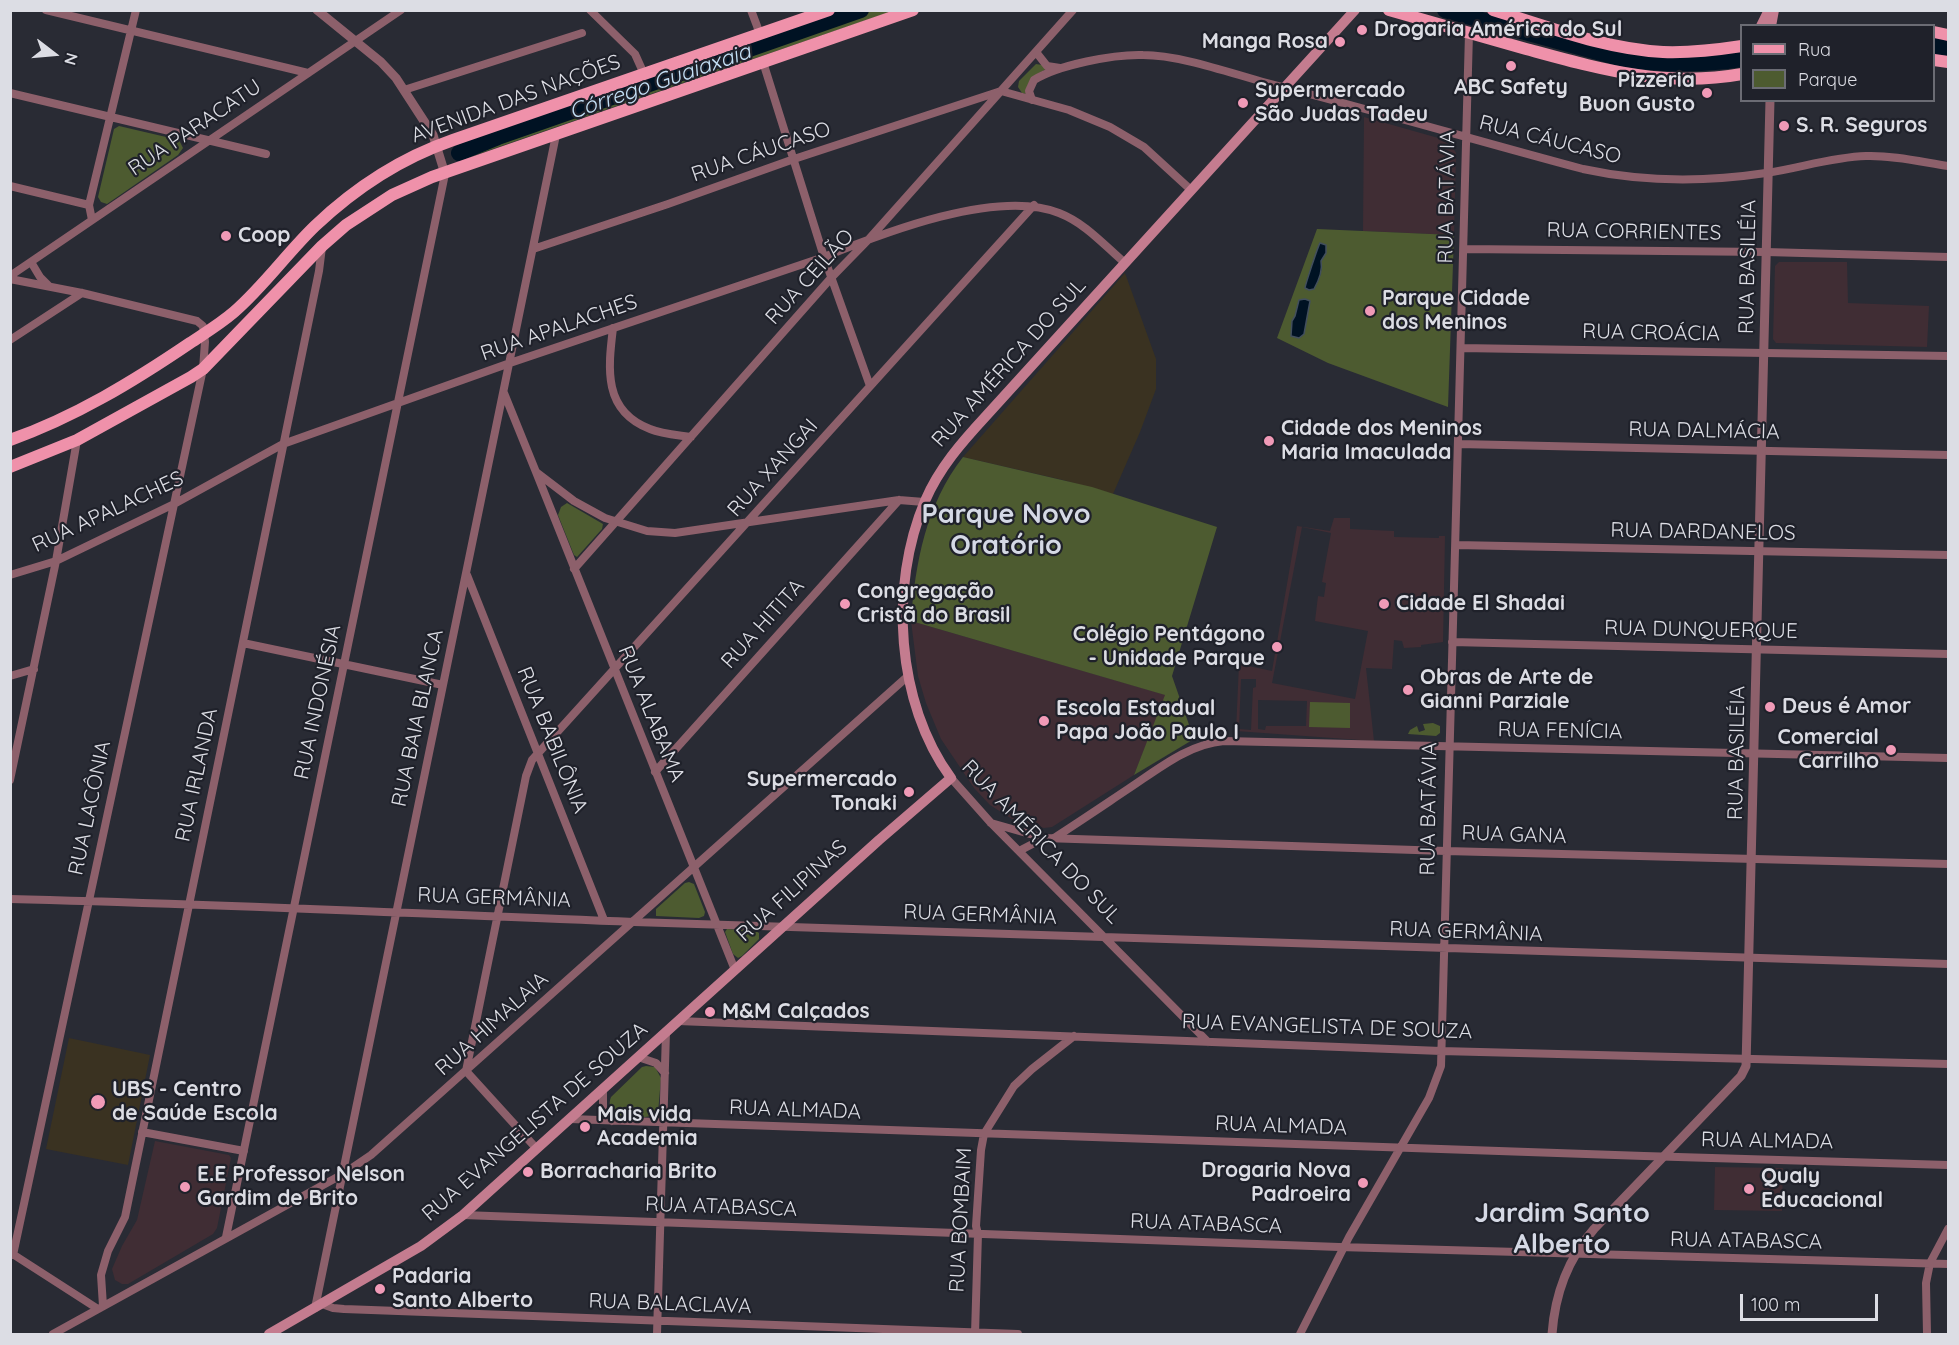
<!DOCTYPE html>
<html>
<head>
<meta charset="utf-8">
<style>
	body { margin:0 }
	#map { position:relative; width:1959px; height:1345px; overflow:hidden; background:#292b34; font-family:Quicksand,sans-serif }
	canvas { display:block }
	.frame { position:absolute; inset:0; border:12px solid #dcdde4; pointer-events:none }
	.legend { position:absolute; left:1740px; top:24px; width:195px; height:78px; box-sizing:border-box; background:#1f212a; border:2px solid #6b6c74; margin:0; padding:8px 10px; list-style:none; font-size:18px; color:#dcdde4 }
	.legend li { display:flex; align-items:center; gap:12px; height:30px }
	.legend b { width:30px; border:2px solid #6b6c74 }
	.north { position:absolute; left:24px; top:24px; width:60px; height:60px; -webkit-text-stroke:4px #1f212a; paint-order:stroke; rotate:106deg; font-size:16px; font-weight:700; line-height:24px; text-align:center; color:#dcdde4 }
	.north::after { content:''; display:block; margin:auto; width:21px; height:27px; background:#dcdde4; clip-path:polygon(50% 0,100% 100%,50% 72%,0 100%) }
	.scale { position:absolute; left:1740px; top:1294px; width:138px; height:27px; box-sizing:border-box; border:3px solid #dcdde4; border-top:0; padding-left:8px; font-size:18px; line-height:21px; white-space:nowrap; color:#dcdde4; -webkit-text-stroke:4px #1f212a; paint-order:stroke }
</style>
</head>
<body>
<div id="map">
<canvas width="1959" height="1345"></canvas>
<div class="frame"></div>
<ul class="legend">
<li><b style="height:8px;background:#ef91aa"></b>Rua</li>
<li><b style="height:16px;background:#4d5b30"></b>Parque</li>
</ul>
<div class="north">N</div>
<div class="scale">100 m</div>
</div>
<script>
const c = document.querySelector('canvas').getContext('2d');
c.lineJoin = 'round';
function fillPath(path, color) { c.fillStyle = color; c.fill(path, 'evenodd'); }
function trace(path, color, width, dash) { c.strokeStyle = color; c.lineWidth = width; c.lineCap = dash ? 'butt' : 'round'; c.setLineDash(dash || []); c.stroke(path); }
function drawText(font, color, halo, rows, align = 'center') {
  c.font = font + ' Quicksand,sans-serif'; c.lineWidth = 4.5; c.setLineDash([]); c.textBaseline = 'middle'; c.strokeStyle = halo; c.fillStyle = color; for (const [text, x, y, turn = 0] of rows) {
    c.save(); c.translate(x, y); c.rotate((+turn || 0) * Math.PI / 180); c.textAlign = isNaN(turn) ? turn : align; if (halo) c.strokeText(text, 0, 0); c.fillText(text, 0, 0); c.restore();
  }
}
fillPath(new Path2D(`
	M1364,117L1449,141L1456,153L1454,235L1363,231Z
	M1779,262H1847L1848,303L1929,306L1927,347L1776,343L1773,339L1775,266Z
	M1334,518H1350V529L1394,531V537L1439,538V536H1445L1443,642L1421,645V647L1404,648L1402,641L1394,640L1392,669L1366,668L1374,741L1236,731L1239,664L1272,671L1297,526L1330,531ZM1302,527L1331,533L1322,582L1326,583L1324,597L1318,596L1315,621L1368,631L1355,699L1272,683ZM1241,679H1256V687L1253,688L1251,730L1239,729ZM1258,700L1307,701L1306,726H1266L1265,730L1258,729Z
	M911,621L1166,695L1134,775L1052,827L1044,828L1012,819L990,805L974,788L941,739L926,703L918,676Z
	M155,1141L229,1155L231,1158L217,1228L213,1234L128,1284H122L115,1280L112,1269L122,1246L137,1220Z
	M1715,1167L1783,1168L1782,1211L1714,1210Z`), '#402d34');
fillPath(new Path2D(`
	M1125,273L1156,359V389L1140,432L1113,494L1063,480L963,457Z
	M69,1038L150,1055L128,1165L46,1149Z`), '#3a3221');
fillPath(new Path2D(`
	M872,10L893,11L750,60L748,53Z
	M744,55L746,61L464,159L462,156L493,142Z
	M1036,64L1042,65L1046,69C1035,76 1027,79 1026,94L1022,93L1018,87L1019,81Z
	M119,126L179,140L183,148L178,155L107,204L101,202L98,197L114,129Z
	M1317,229L1454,235L1448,407L1328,363L1277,338Z
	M963,457L1092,487L1217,527L1172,676L1194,739L1134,775L1165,695L911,621C915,564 926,504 963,457Z
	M567,503L603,524L602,529L577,557L574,555L558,515L561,507Z
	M1310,702L1350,703V728L1309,727Z
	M1433,723L1440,726V733L1436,736L1408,734L1410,730L1417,726L1419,732L1425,730L1423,724Z
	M689,882L694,884L705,912L704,916L699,918L656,916V909L685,883Z
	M727,929L756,931L759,933V939L742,956L738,958L733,954L725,932Z
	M646,1066L655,1067L661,1078L658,1113C650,1120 601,1122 611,1097L642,1067Z`), '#4d5b30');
const water = new Path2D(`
	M1320,243L1326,245V253L1321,261C1323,271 1319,280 1314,289L1309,290L1305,288C1305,286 1318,246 1320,243Z
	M1305,299L1310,301L1304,334L1299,338L1291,336L1292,321L1295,316L1299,300Z`);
fillPath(water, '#001223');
trace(water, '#424f5d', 1.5);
trace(new Path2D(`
	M1445,10L1623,59C1663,65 1701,65 1742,59
	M1934,46L1948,48
	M459,153L498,137L861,10`), '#001223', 16);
trace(new Path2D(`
	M46,10L308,73
	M590,10L635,54L644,74
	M751,10L760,34
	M1036,52L1047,66L1060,68
	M763,62L824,257L870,386
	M404,90L582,33
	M10,93L266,154
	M1032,100L1029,91L1034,80C1058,65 1114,54 1143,55C1180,55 1230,73 1267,83C1373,110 1478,141 1583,169C1643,182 1706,182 1766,173C1800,168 1832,157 1866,156C1893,155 1922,162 1948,166
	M10,186L89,205L92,220
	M89,205L136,10
	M533,249L668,204L794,159L1001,91L1069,110L1110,127L1144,147L1191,190
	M1464,249L1766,252L1948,257
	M31,262L40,277L49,286
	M10,276L401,10
	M10,279L82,293L197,321L203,326L205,342L203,369L13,1255
	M613,328C608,369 603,411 650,429C662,434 678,435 691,437
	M10,340L82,293
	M1461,348L1948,356
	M504,393L536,472L574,501L605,518L647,531L675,533L899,500L924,502
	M1459,444L1948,455
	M536,472L735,970
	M1456,545L1948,555
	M574,569L831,278L869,239L1073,10
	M10,575L56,561L174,504L283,444L510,363L824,257C883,233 998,188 1059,213C1085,223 1104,245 1125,263
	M467,575L604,920
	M1452,642L1948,654
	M243,643L443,685
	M10,676L34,669
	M655,772L899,500
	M951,778L991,823L1208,1042
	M10,780L56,561L77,440
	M991,823L1044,838L1446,851L1948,864
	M1054,838C1079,822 1104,805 1128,789C1157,770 1188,744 1224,741L1948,758
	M1019,851L1044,838
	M10,899C218,904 426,914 634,922C1072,938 1510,954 1948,964
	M678,1021L1441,1051L1948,1064
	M638,1057L656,1063L665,1073
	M603,1090V1110L612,1121
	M570,1119L1644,1156L1948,1165
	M142,1132L244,1151
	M536,1148L466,1071L526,776L532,760L1034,205
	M463,1215L1339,1247L1948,1264
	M226,1237L445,174
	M11,1253L98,1309
	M322,1304L333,1308L344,1309L1018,1334
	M103,1306L101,1275L108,1251L125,1217L319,271L322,247
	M315,1308L556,135
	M53,1334L343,1174L371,1155L908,676
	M657,1334L666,1032
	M975,1334L978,1234L976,1226L981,1150L984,1134L1014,1086L1032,1069L1074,1036
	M1300,1334L1349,1237L1429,1098L1441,1066L1469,33
	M1927,1334L1926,1283L1930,1263L1948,1229`), '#8d606b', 8);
trace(new Path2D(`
	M317,10L381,62L396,78L433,135L445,174
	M1552,1334C1555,1294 1567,1260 1594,1229L1741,1076L1746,1066L1770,100`), '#8d606b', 9);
trace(new Path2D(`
	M1761,26L1769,10
	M1771,26L1774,10
	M269,1334L421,1246L463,1215L879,840L951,778C896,703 889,586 925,501C939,468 962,442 986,416L1355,10`), '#c47c8f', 10);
trace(new Path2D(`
	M1389,10C1435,23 1480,36 1526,49C1600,69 1664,88 1742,74
	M1493,10C1549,27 1605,49 1663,52C1690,53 1716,50 1742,46
	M1934,32L1948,35
	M1934,60L1948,62
	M10,440C75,417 134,381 190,343C205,333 220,324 234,312C264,286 287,253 315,226C355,188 401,158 453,140L829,10
	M10,467L77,440L191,377L203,369L322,246L346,225L392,195L432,177L913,10`), '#ef91aa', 12);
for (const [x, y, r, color] of [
	[1362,30,6,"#f09ab7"],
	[1340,42,6,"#f09ab7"],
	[1511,66,6,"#f09ab7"],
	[1707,93,6,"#f09ab7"],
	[1243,103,6,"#f09ab7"],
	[1784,126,6,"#f09ab7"],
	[226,236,6,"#f09ab7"],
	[1370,311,6,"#f09ab7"],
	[1269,441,6,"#f09ab7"],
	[845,604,6,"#f09ab7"],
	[1384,604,6,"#f09ab7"],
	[1277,647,6,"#f09ab7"],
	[1408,690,6,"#f09ab7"],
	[1770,707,6,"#f09ab7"],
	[1044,721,6,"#f09ab7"],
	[1891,750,6,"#f09ab7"],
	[909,792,6,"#f09ab7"],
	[710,1012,6,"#f09ab7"],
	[98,1102,8,"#f09ab7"],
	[585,1127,6,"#f09ab7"],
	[528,1172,6,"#f09ab7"],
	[1363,1183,6,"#f09ab7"],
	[185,1187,6,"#f09ab7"],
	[1749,1189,6,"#f09ab7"],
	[380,1289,6,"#f09ab7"]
]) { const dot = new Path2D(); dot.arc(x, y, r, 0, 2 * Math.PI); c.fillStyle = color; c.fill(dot); trace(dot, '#1f212a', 2); }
drawText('bold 21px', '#dcdde4', '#1f212a', [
	["Drogaria América do Sul",1374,30],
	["Manga Rosa",1328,42,"right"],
	["Pizzeria",1695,81,"right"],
	["Buon Gusto",1695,105,"right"],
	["ABC Safety",1511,88,"center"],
	["Supermercado",1255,91],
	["São Judas Tadeu",1255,115],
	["S. R. Seguros",1796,126],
	["Coop",238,236],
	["Parque Cidade",1382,299],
	["dos Meninos",1382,323],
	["Cidade dos Meninos",1281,429],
	["Maria Imaculada",1281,453],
	["Congregação",857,592],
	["Cristã do Brasil",857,616],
	["Cidade El Shadai",1396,604],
	["Colégio Pentágono",1265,635,"right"],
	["- Unidade Parque",1265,659,"right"],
	["Obras de Arte de",1420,678],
	["Gianni Parziale",1420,702],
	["Deus é Amor",1782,707],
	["Escola Estadual",1056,709],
	["Papa João Paulo I",1056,733],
	["Comercial",1879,738,"right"],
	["Carrilho",1879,762,"right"],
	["Supermercado",897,780,"right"],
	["Tonaki",897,804,"right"],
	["M&M Calçados",722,1012],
	["UBS - Centro",112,1090],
	["de Saúde Escola",112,1114],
	["Mais vida",597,1115],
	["Academia",597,1139],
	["Drogaria Nova",1351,1171,"right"],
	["Padroeira",1351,1195,"right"],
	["Borracharia Brito",540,1172],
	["E.E Professor Nelson",197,1175],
	["Gardim de Brito",197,1199],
	["Qualy",1761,1177],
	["Educacional",1761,1201],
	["Padaria",392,1277],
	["Santo Alberto",392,1301]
], 'left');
drawText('21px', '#dcdde4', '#1f212a', [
	["AVENIDA DAS NAÇÕES",516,99,-20],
	["RUA PARACATU",195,128,-34],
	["RUA CÁUCASO",1550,140,14],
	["RUA CÁUCASO",761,152,-19],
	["RUA BATÁVIA",1447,197,-89],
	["RUA CORRIENTES",1634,232,1],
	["RUA BASILÉIA",1748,267,-89],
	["RUA CEILÃO",810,277,-48],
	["RUA APALACHES",559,328,-19],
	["RUA CROÁCIA",1651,333,1],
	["RUA AMÉRICA DO SUL",1009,363,-48],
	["RUA DALMÁCIA",1704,431,1],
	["RUA XANGAI",773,468,-48],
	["RUA APALACHES",108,512,-25],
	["RUA DARDANELOS",1703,532,1],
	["RUA HITITA",763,624,-48],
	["RUA DUNQUERQUE",1701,630,1],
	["RUA INDONÉSIA",318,702,-78],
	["RUA ALABAMA",651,714,68],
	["RUA BAIA BLANCA",418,718,-78],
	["RUA FENÍCIA",1560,731,1],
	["RUA BABILÔNIA",552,740,68],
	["RUA BASILÉIA",1737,753,-89],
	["RUA IRLANDA",197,775,-78],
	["RUA LACÔNIA",90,808,-78],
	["RUA BATÁVIA",1429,809,-89],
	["RUA GANA",1514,835,2],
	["RUA AMÉRICA DO SUL",1041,842,46],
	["RUA FILIPINAS",792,891,-42],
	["RUA GERMÂNIA",494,898,2],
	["RUA GERMÂNIA",980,915,2],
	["RUA GERMÂNIA",1466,932,2],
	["RUA HIMALAIA",492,1024,-42],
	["RUA EVANGELISTA DE SOUZA",1327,1027,2],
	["RUA ALMADA",795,1110,2],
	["RUA EVANGELISTA DE SOUZA",535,1122,-41],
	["RUA ALMADA",1281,1126,2],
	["RUA ALMADA",1767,1141,1],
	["RUA ATABASCA",721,1207,2],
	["RUA BOMBAIM",961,1220,-87],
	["RUA ATABASCA",1206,1224,2],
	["RUA ATABASCA",1746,1241,1],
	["RUA BALACLAVA",670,1304,2]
]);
drawText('italic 22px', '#c5e1f7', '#1f212a', [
	["Córrego Guaiaxaia",660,82,-19]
]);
drawText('bold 27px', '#d5d9e5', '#1f212a', [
	["Parque Novo",1006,515],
	["Oratório",1006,546],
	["Jardim Santo",1562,1214],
	["Alberto",1562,1245]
]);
</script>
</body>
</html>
